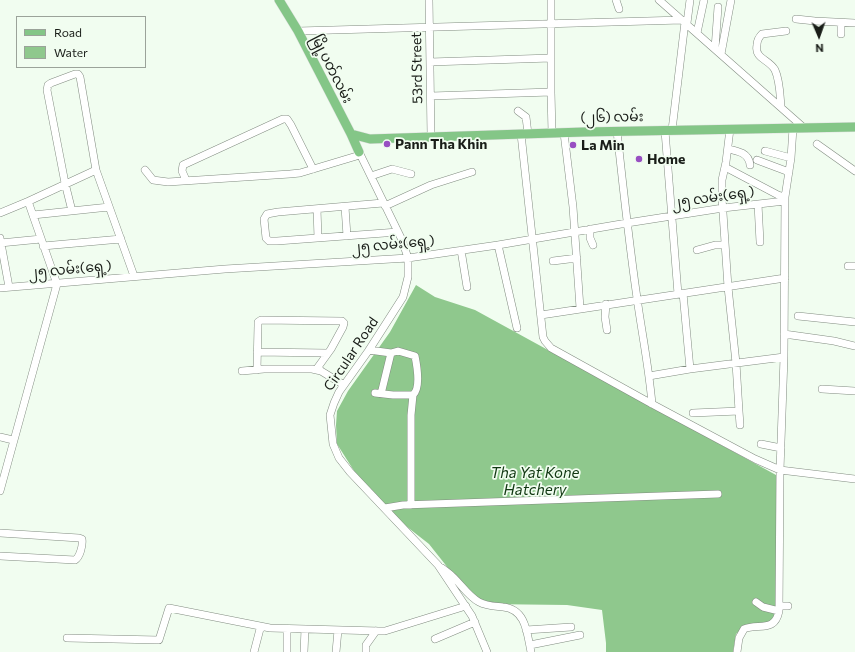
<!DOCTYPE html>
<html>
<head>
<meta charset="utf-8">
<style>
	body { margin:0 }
	#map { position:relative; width:855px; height:652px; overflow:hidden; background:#f1fdf0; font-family:Commissioner,sans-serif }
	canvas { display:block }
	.legend { position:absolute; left:16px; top:16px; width:130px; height:52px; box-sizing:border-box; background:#f1fdf0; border:1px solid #9ba39a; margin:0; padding:5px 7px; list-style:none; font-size:12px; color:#191d18 }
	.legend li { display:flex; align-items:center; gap:8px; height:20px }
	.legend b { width:20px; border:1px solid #9ba39a }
	.north { position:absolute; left:799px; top:16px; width:40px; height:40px; -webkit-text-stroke:3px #f1fdf0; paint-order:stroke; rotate:178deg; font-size:11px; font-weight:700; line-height:16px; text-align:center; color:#191d18 }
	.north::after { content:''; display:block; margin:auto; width:14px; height:18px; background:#191d18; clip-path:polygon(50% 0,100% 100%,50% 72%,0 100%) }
</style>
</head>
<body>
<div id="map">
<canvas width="855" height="652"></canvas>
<ul class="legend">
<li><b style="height:5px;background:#84c687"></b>Road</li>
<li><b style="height:11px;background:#8fc88d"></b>Water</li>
</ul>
<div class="north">N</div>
</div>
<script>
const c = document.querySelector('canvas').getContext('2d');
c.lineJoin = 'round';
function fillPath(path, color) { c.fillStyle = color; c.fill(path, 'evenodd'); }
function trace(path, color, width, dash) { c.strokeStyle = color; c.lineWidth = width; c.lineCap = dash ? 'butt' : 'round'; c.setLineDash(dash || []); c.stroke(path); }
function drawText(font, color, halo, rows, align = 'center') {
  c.font = font + ' Commissioner,"Noto Sans Myanmar",sans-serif'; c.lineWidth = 3.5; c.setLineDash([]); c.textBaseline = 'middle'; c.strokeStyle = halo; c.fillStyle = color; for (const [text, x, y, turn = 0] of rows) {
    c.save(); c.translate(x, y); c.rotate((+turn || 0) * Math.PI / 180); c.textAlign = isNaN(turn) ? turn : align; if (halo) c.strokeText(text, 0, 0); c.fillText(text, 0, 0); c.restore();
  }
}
fillPath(new Path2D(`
	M416,285L435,297L475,310L776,475V596L774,617L769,624L742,629L736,634L733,652H606V643L602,610L567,605L485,604L456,578L429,544L397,519L356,474L337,444L336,425L337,411L348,391L390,332Z`), '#8fc88d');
const minor = new Path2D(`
	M429,0L431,136
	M551,0V92L552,133
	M616,0L619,9
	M659,0L803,127
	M796,19L815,21L855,23
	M687,23L690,0
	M298,31L682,20
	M697,33L704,0
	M841,34V23
	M715,49L718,7
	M721,54L731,0
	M430,62L551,58
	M431,96L551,92
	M781,107C780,95 780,81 775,70C769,59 754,59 757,45C757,40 759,37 762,34L786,31
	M518,111L526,117L528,134
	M672,130L685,22
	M617,131C623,187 629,243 637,298C642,334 649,368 652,404
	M665,131L678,294
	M564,133L573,207L580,308
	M521,134L543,337L545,341L551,348L652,404L755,459L780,470L855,479
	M817,144L855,171
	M728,149C738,151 749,153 750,165
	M765,151L791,158
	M359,152L402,240L408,258V277L403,297L369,350L339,392L334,403L330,415L333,444L339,458L350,472L438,565L472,616L487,652
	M757,160L789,172
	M725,167L778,195L785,197
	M145,170L153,180L168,182L290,174L300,173L360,155
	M371,176L392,169L411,174
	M186,180L182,171L183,165L283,119H287L291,125L313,169
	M383,203L278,212L267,214L264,219L266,238L269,241H277L398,232
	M758,204L760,242
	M385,206L431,185L472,172
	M345,207L347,236
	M317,209L318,238
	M72,211L65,183L47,90L48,85L51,83L75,74H78L80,77L96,170L134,276
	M0,213L29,201
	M33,215L109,207
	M590,229V238L593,245
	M0,238L9,287
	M0,243L41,239
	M498,245L517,328
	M43,246L121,239
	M461,250L467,287
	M697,250L715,245H725
	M553,261L577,258
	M848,266H855
	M0,288L225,269L408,258L498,245L627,223L723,208L785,201
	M683,293L690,369
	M606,304L605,317L607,330
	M541,315L785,278
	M798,316L855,322
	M784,334L834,341L855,346
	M369,350L391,353L398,351L415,356C417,366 421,388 413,395H393L375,393
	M257,352L327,353
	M257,370L258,325V322L261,320L342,321L344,323L343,327L331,349L318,367L321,371
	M242,371L264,369H312L321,371L344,385
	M649,376L690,369L784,357
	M822,389L855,391
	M381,394L391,353
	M739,411L740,425
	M693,413L739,411L736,363L728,287L722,198V180L726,162L730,129
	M0,437L13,440
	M761,444L781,448
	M0,491L57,284L29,204V201L96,170
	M411,505V415L413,395
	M385,508L403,505L718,494
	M0,533L79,538L82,539C83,545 80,557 75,560L0,556
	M442,568C446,571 449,573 452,576C461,584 468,596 479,602C486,606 494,606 503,607C526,609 527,633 531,652
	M756,602L763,607L779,611
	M779,606H788
	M526,630L571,627
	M67,638L159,640L169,608L270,628L379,631H385L466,606
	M435,639L475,622
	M530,645L580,635
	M254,652L260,629L263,627
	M287,652V629
	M304,652L305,629
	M336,652L338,630
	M366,652V645L376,631
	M737,652L739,638L744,629C758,623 775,633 779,611L780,470L784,357L785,197L791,158L793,128`);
const major = new Path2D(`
	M279,0L298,31L351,134L359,152
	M351,134L370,139L584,132L855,127`);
trace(minor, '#828c81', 8);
trace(major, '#dfdfdf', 10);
trace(minor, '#fff', 7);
trace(major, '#84c687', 9);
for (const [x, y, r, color] of [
	[387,144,4,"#984fc2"],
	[573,145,4,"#984fc2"],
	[639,159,4,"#984fc2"]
]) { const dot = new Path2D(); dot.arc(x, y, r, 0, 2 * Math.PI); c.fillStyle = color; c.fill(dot); trace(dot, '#f1fdf0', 1.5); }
drawText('14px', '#191d18', '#f1fdf0', [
	["53rd Street",417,68,-91],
	["မြို့ပတ်လမ်း",332,69,63],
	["(၂၆) လမ်း",612,117,-1],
	["၂၅ လမ်း(ရှေ့)",713,197,-8],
	["၂၅ လမ်း(ရှေ့)",393,244,-5],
	["၂၅ လမ်း(ရှေ့)",70,269,-5],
	["Circular Road",351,354,-56]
]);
drawText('bold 14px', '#191d18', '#f1fdf0', [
	["Pann Tha Khin",395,144],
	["La Min",581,145],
	["Home",647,159]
], 'left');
drawText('italic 15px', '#113812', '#f1fdf0', [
	["Tha Yat Kone",535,473],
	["Hatchery",535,490]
]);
</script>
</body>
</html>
